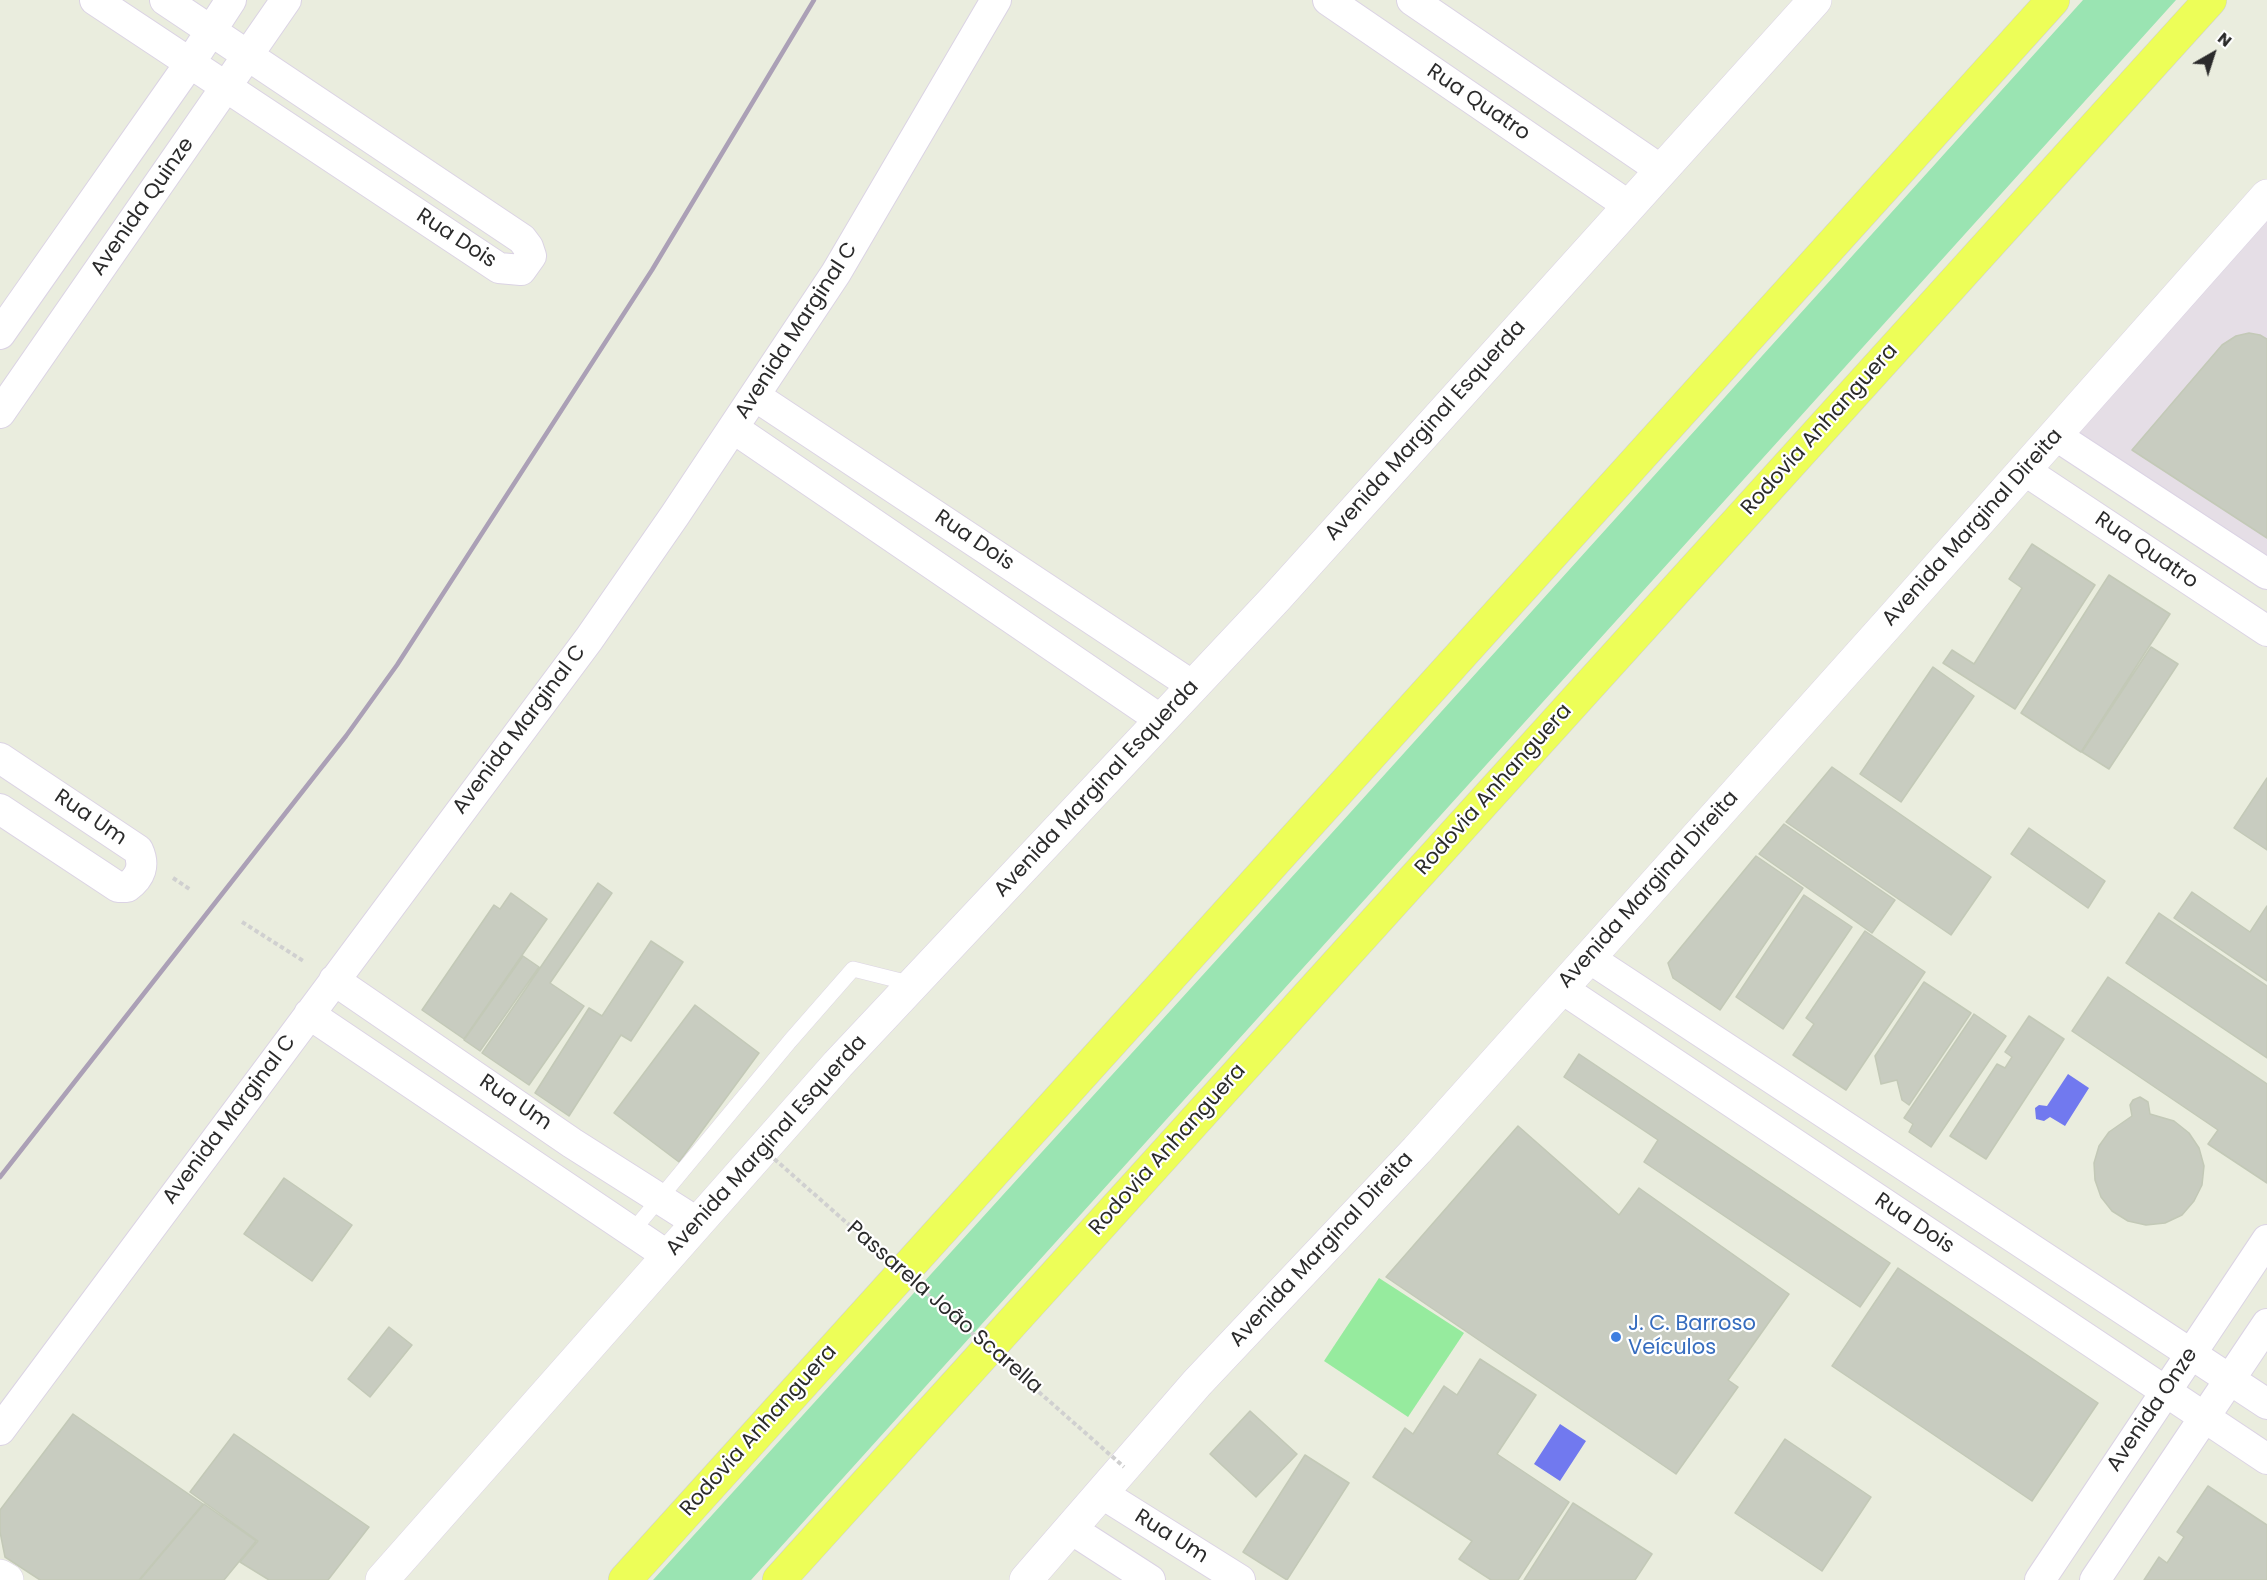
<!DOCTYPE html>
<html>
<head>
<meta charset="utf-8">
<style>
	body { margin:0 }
	#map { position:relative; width:2267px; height:1580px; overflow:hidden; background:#eaedde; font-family:Poppins,sans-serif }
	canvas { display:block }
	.north { position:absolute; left:2183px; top:24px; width:60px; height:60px; -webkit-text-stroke:4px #fff; paint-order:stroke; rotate:39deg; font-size:16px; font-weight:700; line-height:24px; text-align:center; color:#2b2b2b }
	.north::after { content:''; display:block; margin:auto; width:21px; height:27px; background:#2b2b2b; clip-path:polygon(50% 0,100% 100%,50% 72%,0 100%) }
</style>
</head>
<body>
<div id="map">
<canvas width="2267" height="1580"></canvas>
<div class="north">N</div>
</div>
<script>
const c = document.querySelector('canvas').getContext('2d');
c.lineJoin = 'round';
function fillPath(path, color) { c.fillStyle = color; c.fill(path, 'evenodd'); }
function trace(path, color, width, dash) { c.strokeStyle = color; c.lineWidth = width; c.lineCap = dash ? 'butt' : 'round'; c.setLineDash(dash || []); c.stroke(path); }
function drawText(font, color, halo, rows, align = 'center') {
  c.font = font + ' Poppins,sans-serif'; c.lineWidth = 4.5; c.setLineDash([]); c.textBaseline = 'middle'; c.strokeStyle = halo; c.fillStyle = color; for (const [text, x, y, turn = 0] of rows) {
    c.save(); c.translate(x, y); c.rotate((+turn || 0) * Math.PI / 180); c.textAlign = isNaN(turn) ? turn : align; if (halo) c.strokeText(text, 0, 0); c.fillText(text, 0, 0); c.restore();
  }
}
fillPath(new Path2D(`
	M2267,197V573L2056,435Z`), '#e5dee6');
fillPath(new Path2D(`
	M2083,0H2176L751,1580H653L1340,824Z`), '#9ae4b2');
fillPath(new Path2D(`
	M1379,1278L1464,1333L1408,1417L1324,1361Z`), '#96eb9e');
fillPath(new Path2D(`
	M2068,1074L2089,1088L2065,1126L2050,1117L2044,1121L2036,1119L2035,1108L2039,1105L2047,1106Z
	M1560,1424L1586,1441L1560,1481L1534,1464Z`), '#7179ef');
const building = new Path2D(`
	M2249,333L2260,335L2267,339V538L2132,450L2222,345L2236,336Z
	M2032,544L2095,585L2015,709L1943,663L1952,650L1974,664L2022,588L2009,579Z
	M2109,575L2170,614L2081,752L2021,713Z
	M2151,647L2178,664L2109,769L2082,752Z
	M1933,667L1974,696L1901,802L1860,774Z
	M1832,767L1991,877L1951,935L1786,822Z
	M2267,778V850L2234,828Z
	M1784,824L1895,900L1872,933L1759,854Z
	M2029,828L2105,881L2088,908L2011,854Z
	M1756,856L1803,888L1720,1010L1673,978L1668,963Z
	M598,883L612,893L550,983L584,1006L529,1085L482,1053Z
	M2192,892L2250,932L2267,906V981L2174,918Z
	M511,893L547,919L464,1039L422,1010L494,905L500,909Z
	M1804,895L1852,927L1783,1029L1736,997Z
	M2159,913L2267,986V1058L2126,963Z
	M1865,931L1925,972L1846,1090L1793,1055L1814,1024L1806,1018Z
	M651,941L683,962L631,1041L621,1035L569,1116L535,1093L589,1008L602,1016Z
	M523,956L539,967L480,1051L464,1040Z
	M2108,977L2267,1084V1183L2208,1144L2218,1130L2072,1031Z
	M1924,982L1971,1013L1909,1105L1902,1100L1897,1080L1881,1084L1875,1056Z
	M695,1005L759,1053L679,1162L614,1113Z
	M1974,1014L2006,1036L1931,1147L1909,1132L1913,1124L1904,1118Z
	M2029,1016L2064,1039L1986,1159L1950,1136L1997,1064L2005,1068L2012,1057L2005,1052Z
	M1579,1054L1890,1263L1860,1307L1644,1162L1658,1140L1564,1077Z
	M2140,1097L2148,1102L2150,1114L2174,1121L2189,1133L2199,1148L2204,1166L2202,1185L2194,1201L2182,1215L2165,1223L2146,1225L2128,1221L2112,1211L2101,1197L2095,1180L2094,1163L2099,1146L2109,1132L2132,1116L2130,1105L2133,1100Z
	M1518,1126L1619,1215L1639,1188L1789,1294L1728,1380L1738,1387L1676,1474L1386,1277Z
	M284,1178L352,1225L312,1281L244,1234Z
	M1898,1268L2098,1403L2032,1501L1832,1366Z
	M389,1327L412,1345L370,1397L348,1379Z
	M1480,1359L1536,1395L1497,1454L1569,1502L1518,1580H1491L1459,1559L1472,1541L1373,1477L1405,1428L1413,1434L1444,1386L1457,1395Z
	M1250,1411L1297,1454L1256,1497L1210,1454Z
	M73,1414L203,1504L139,1580H40L5,1557L0,1532V1510Z
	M234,1434L369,1527L328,1580H269L240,1562L258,1541L190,1492Z
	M1785,1439L1871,1497L1822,1571L1735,1513Z
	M1305,1455L1349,1483L1287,1580L1243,1552Z
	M2208,1486L2267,1525V1580H2144L2159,1557L2167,1563L2184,1537L2177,1532Z
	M1573,1503L1652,1554L1635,1580H1524Z
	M204,1504L256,1541L224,1580H140Z`);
fillPath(building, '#c8ccc0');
trace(building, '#c3c9b7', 1.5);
const lane = new Path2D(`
	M631,1233L790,1041L853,969L913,984`);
const street = new Path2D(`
	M95,0L499,268L521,270L531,256L528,247L522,239L165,0
	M1328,0L1629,206
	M1412,0L1661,170
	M0,334L190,63L231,0
	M755,396L1193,686
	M0,413L286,0
	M733,428L1161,720
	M2055,435L2267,574
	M2024,470L2267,631
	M0,758L138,850C145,865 141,877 127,887H118L0,809
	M1589,958L2267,1404
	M334,980L572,1143L698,1223
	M1561,988L2267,1459
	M309,1014L668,1256
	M0,1430L589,639L675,515L836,273L996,0
	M1101,1493L1240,1580
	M1071,1529L1150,1580
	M2040,1580L2267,1240
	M2095,1580L2267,1324`);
const secondary = new Path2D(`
	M0,1576L7,1580
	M382,1580L838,1064L1276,598L1815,0
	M1026,1580L1197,1383L1417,1150L1893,618L2267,196`);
const highway = new Path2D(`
	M625,1580L2053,0
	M779,1580L2210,0`);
trace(lane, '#dbd3e4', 16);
trace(street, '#dbd3e4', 32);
trace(secondary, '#dbd3e4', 34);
trace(highway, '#d0d0d0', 34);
trace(new Path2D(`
	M173,878L191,890
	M242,922L305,962`), '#d0d0d0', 4, [4.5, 3]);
trace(lane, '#fff', 15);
trace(street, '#fff', 30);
trace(secondary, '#fff', 33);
trace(highway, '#edfe58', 33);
trace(new Path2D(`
	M0,1177L346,736L397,665L652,270L814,0`), '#aba0b6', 4.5);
trace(new Path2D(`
	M763,1149L1124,1467`), '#d0d0d0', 4, [4.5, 3]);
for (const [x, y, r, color] of [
	[1616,1337,6,"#3f7fe0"]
]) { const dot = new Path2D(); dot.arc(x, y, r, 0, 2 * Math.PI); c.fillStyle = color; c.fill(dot); trace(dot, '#fff', 2); }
drawText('21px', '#2b2b2b', '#fff', [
	["Rua Quatro",1478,103,34],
	["Avenida Quinze",143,207,-55],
	["Rua Dois",456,239,33],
	["Avenida Marginal C",797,331,-57],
	["Rodovia Anhanguera",1820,430,-48],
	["Avenida Marginal Esquerda",1426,431,-48],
	["Avenida Marginal Direita",1973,528,-48],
	["Rua Dois",974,541,34],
	["Rua Quatro",2146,551,34],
	["Avenida Marginal C",520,730,-53],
	["Avenida Marginal Esquerda",1097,789,-47],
	["Rodovia Anhanguera",1494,790,-48],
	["Rua Um",90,818,34],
	["Avenida Marginal Direita",1649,890,-48],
	["Rua Um",515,1103,34],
	["Avenida Marginal C",230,1120,-53],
	["Avenida Marginal Esquerda",767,1146,-48],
	["Rodovia Anhanguera",1168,1150,-48],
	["Rua Dois",1914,1224,34],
	["Avenida Marginal Direita",1322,1250,-47],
	["Passarela João Scarella",944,1308,41],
	["Avenida Onze",2153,1410,-56],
	["Rodovia Anhanguera",759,1431,-48],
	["Rua Um",1171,1537,32]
]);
drawText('21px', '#366cbe', '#fff', [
	["J. C. Barroso",1628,1325],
	["Veículos",1628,1349]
], 'left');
</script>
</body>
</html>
